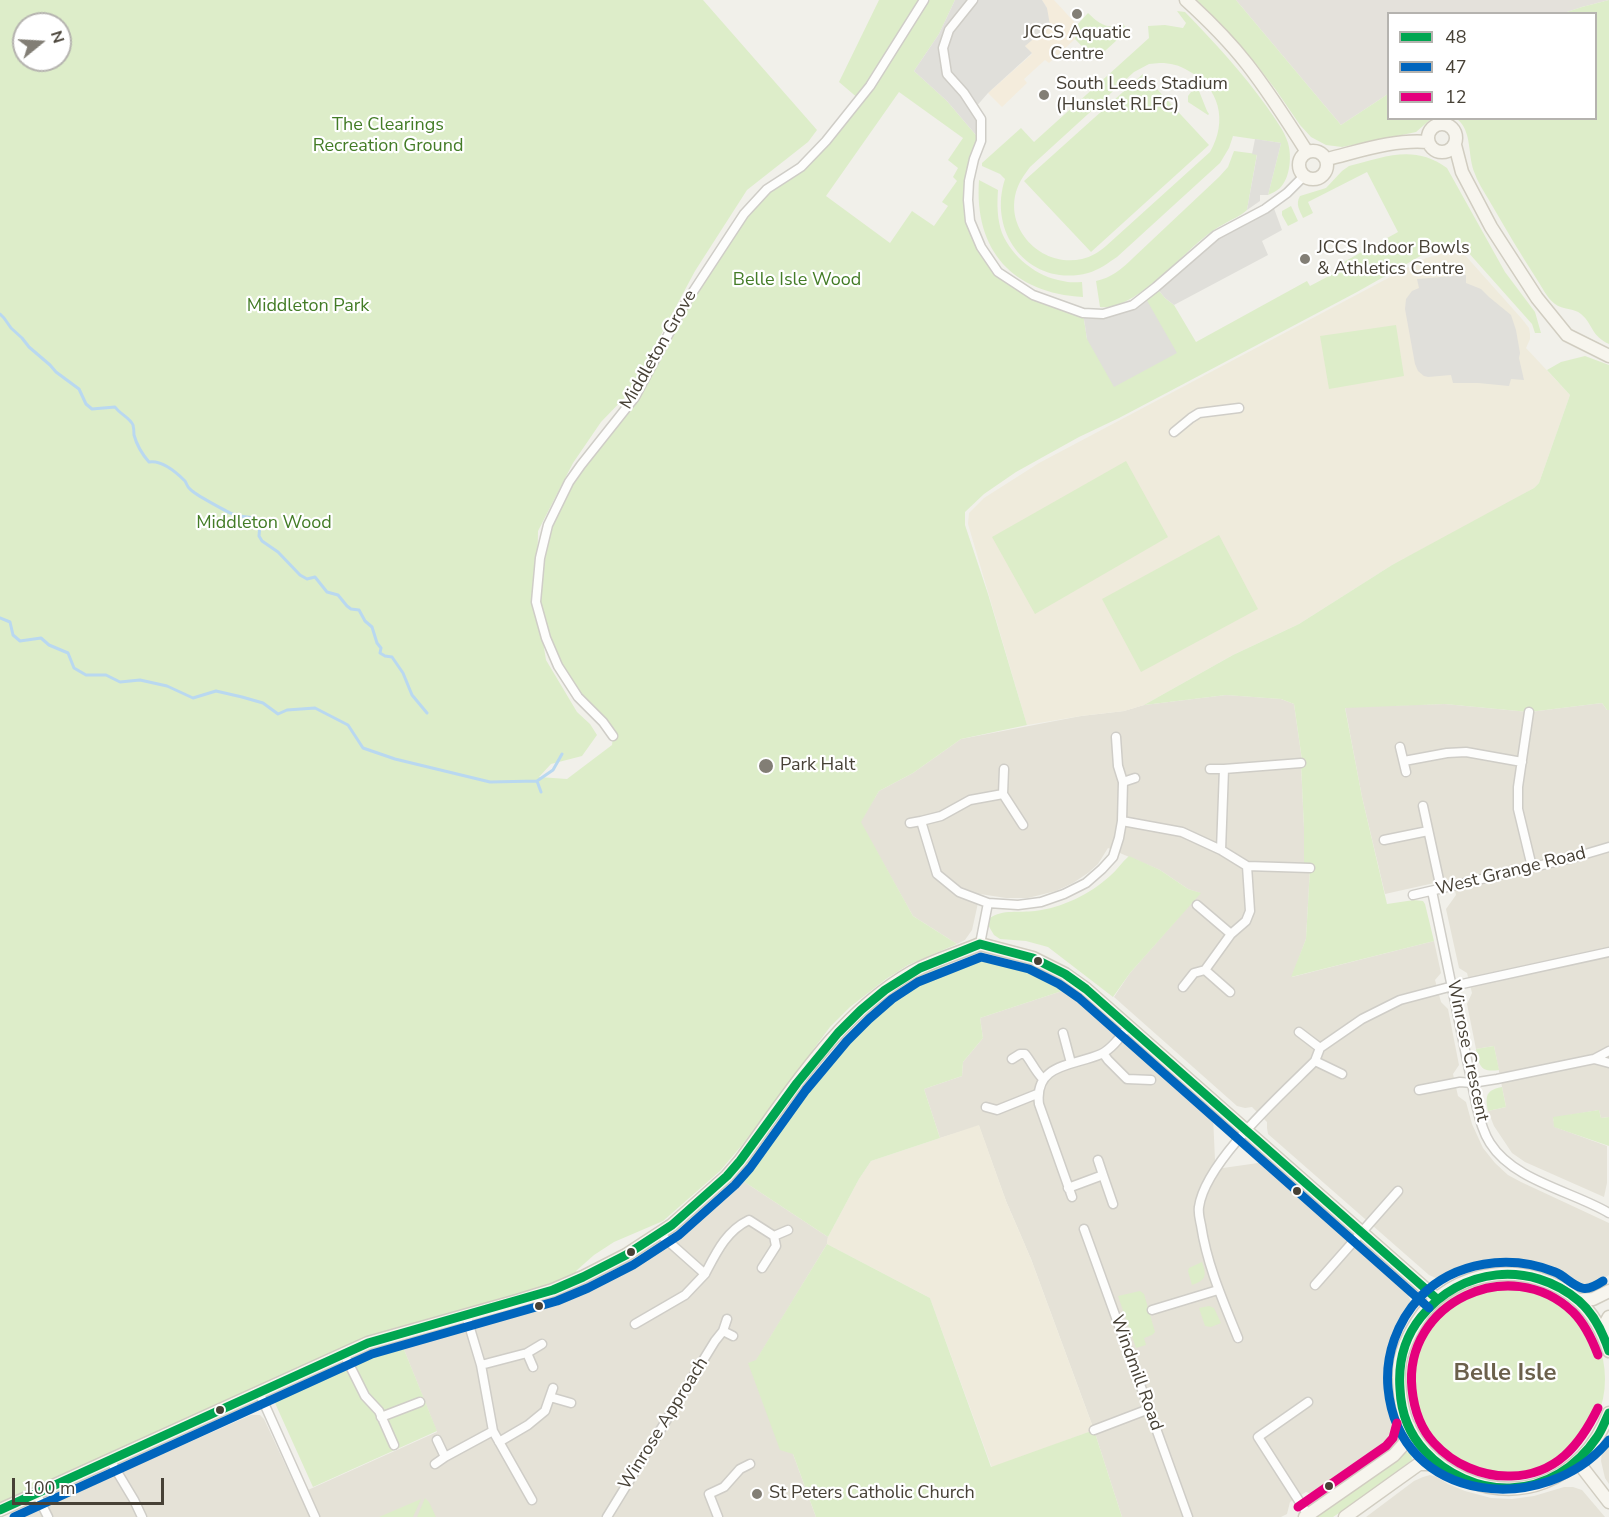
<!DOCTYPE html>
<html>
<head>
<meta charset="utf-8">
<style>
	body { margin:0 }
	#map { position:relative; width:1609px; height:1517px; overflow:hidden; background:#f1f0ea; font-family:"Nunito Sans",sans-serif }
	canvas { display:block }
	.legend { position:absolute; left:1387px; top:12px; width:210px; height:108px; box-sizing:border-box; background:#fff; border:2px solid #b5b3af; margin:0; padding:8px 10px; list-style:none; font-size:18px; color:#474136 }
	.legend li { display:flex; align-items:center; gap:12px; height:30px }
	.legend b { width:30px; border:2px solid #b5b3af }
	.north { position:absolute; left:12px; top:12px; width:60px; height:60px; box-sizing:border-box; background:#fff; border:2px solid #b5b3af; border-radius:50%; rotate:72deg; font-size:16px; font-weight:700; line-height:24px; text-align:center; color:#474136 }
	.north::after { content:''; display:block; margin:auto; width:21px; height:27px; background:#827e75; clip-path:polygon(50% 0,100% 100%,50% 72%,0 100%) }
	.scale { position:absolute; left:12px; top:1478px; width:152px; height:27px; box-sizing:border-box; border:3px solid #474136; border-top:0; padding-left:8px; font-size:18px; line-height:21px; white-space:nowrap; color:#474136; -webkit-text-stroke:4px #fff; paint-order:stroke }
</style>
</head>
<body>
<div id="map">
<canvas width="1609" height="1517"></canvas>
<ul class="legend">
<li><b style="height:8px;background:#00a651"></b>48</li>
<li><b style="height:8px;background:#0065bd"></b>47</li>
<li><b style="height:8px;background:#e5007d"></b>12</li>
</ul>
<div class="north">N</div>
<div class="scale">100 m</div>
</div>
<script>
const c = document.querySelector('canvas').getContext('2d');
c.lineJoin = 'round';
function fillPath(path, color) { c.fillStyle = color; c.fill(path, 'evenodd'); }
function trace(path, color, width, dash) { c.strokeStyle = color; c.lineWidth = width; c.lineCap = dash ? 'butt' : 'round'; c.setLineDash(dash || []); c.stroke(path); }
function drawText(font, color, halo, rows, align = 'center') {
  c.font = font + ' "Nunito Sans",sans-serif'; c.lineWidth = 4.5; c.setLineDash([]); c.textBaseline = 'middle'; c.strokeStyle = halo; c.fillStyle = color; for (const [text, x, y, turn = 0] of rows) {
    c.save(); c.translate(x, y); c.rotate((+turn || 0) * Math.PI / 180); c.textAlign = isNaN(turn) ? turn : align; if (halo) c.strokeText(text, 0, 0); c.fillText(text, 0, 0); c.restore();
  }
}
fillPath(new Path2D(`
	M1226,695L1281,699L1294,704L1302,760L1301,763L1304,828V863L1310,868L1306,939L1292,977L1434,941L1441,973L1435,980L1441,1002L1448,1009L1459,1065L1453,1074L1458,1096L1466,1102L1472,1124L1483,1148L1495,1163L1508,1175L1521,1182L1609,1223V1275L1593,1286L1580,1284L1559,1271L1535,1262L1512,1259L1486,1261L1462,1267L1438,1279L1429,1275L1268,1134L1267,1128V1122L1252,1107L1245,1108L1237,1106L1114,997L1130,973L1200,893L1188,889L1160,870L1108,848L1098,864L1088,873L1073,883L1056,891L1028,898H1006L980,894L972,930L965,940L957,944L913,916L860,822L879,791L913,773L961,739L1081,716L1124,711L1144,705Z
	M1602,703L1607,710H1609V1117L1601,1118L1599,1110L1553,1118L1555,1127L1607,1146V1183L1604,1197L1525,1162L1512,1153L1494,1126L1488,1111L1506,1107L1494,1046L1476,1049L1467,1004L1472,993L1467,973L1459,968L1446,909L1456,895L1452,879L1385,894L1362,797L1345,707L1445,704L1529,712Z
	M1068,989L1213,1116L1215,1160L1223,1168L1265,1162L1404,1286L1412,1304L1401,1321L1390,1346L1385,1372L1388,1400L1395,1429L1394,1435L1391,1440L1315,1495L1306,1492L1290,1502L1287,1514L1281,1517H1122L1094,1430L1031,1259L1006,1201L979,1126L940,1138L924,1089L962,1076L963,1062L983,1038L980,1018Z
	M737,1177L828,1237L827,1244L756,1361L749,1363L793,1454L816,1517H20L251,1415H260L264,1419L299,1494L437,1432L401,1342L499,1314L541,1308L562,1300L621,1268L676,1233Z
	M1609,1439V1484L1605,1478L1601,1461L1602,1452Z
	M1430,1475L1437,1477L1448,1484L1465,1491L1491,1498L1512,1499L1534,1496L1564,1487H1573L1582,1490L1605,1517H1366L1414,1481L1423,1477Z`), '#e5e2d7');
fillPath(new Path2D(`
	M1042,0H1054L1077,25L1075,39L1049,63L1045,60L1024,79L1027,83L1002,107L988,93L1032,54L1025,46L1047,8Z`), '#f4ecdc');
fillPath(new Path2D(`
	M1236,0H1609L1582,7L1564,13L1388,14V94L1341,125Z`), '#e4e1db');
fillPath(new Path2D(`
	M1445,253L1464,254L1522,319L1529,328L1530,334V339L1526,348L1570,395L1539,483L1534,488L1480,519L1392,565L1299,624L1233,655L1144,705L1124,711L1081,716L1027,725L968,524L969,513L984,498L1039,463L1426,258Z
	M979,1125L1006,1201L1031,1259L1094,1430L992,1468L930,1298L827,1244L828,1237L859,1179L871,1161Z`), '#efebdc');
fillPath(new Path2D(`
	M0,0H703L817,130L808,142L747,190L695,271L633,387L683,307L744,214L767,189L801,167L859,99L839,82L879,0H955L939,34L914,71L947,101L981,141L974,159L970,221L998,272L1033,295L1083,313L1087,339L1156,287L1165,298L1174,305L1196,342L1307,281L1310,286L1344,268L1342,263L1398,232L1367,172L1308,202L1313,213L1303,218C1300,211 1295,204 1300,196L1326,188L1342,171L1349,166C1385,157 1414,144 1447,168L1505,272L1535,312L1541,333H1535L1532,324L1467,251L1453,247L1424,254L1357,292L1174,389L1119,418L1079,437L1016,472L984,494L965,512V525L988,594L1027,725L961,739L913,773L879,791L861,822L913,916L957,944L908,965L886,979L850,1007L830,1027L742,1145L720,1171L663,1221L614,1242L594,1255L576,1271L577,1273C508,1301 434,1315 363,1338L0,1503ZM24,24H60V60H24ZM899,92L963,138L948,160L958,168L953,177L957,181L942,202L948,206L934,226L912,211L890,243L826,196ZM630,392L548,525L537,589L538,531L573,463L601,422ZM538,611L558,666L613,737L612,745L567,779L539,777L551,764L582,756L597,735L590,724L577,712L546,660Z
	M1197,0H1236L1341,125L1388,94V118L1431,119L1416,132L1402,135L1342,147L1326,145L1311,137L1300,125L1276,90L1256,64L1225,28Z
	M1609,0V344C1591,336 1593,324 1581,314C1574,308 1563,310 1555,304C1547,298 1542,287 1536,278C1521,255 1507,231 1493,207C1487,196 1479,185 1475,174C1467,156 1473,132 1457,119L1596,118V14L1564,13L1582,7Z
	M1177,11L1185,12C1214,42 1243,73 1267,107C1275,119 1284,130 1288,143C1292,157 1290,178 1280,188C1277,191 1272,193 1268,195L1281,143L1233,136L1229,148L1220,163L1117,257C1108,263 1099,270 1088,273C1030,288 987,234 1005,179L1000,174L982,166V163L1021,128L1034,142L1149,38L1148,26L1165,25L1183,28L1186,23ZM1160,63C1171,63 1178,65 1187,70C1220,87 1228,121 1210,152L1106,246C1099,252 1091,257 1082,259C1043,268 1005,231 1016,192C1019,182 1024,175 1030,167L1134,72L1149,64Z
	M1088,13C1099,24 1108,30 1123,24L1128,30L1095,60L1075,39L1077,25Z
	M1143,74L1209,145L1091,252L1024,181Z
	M1197,90L1199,91L1207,111L1209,114L1208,115L1188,102V96L1191,92Z
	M1234,151L1257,154L1247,210C1241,216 1232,219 1224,224C1216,228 1208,234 1201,240C1178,259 1132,312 1100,307L1096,281C1111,278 1122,269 1133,258L1219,177L1228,167Z
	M979,180L998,190C997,204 997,219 1002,233C1012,257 1037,277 1063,281C1069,283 1076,282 1082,282L1083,297C1013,293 974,251 979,180Z
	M1291,206L1298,221L1288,226L1282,215V211Z
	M1396,325L1404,376L1329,389L1320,336Z
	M1585,356L1609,365V710H1607L1602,703L1529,712L1445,704L1345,708L1362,797L1387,904L1414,900L1423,901L1425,904L1434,941L1291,977L1306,939L1310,868L1304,864V828L1301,763L1302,760L1294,704L1281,699L1226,695L1144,705L1233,655L1299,624L1392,565L1534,488L1539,483L1570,395L1547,370L1561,362Z
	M1126,461L1168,537L1035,614L992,537Z
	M1219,535L1258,609L1141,672L1102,599Z
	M1129,856L1160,870L1188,889L1201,893L1130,973L1113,997L1048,947L1026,941L1000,939L994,935L988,925L990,918C1002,909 1020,913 1035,911C1062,908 1090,894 1110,876C1117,870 1122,862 1129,856Z
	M992,959C1020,964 1044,973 1068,989L980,1018L983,1038L963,1062L962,1076L924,1089L940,1138L871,1161L859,1179L828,1237L737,1177C754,1154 772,1131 790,1108C826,1060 863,1007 917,977C940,964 966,961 992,959Z
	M1494,1046L1499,1070C1480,1073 1479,1065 1476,1049Z
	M1502,1087L1506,1107L1488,1111C1485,1096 1486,1090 1502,1087Z
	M1599,1110L1601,1118L1609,1117V1146L1554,1127L1553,1117Z
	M827,1244L930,1298L991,1467L1094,1430L1122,1517H816L793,1454L780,1450L748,1363L756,1360Z
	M1202,1262C1207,1276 1206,1280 1192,1285L1188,1271L1189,1268Z
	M1407 1379a99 99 0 1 1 198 0a99 99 0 1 1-198 0Z
	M1140,1291L1144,1294L1155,1332L1152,1335L1144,1338L1146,1345L1136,1348L1118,1296Z
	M1209,1306L1214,1308L1221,1323L1211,1327L1205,1326L1199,1308Z
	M401,1342L437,1431L313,1487L275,1403V1395L336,1365L374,1349Z
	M1405,1452L1411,1453L1412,1460L1359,1500L1333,1517H1315L1353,1491Z
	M425,1498L429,1502L436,1517H417Z
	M421,1499L413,1517H379Z`), '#ddedc9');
fillPath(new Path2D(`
	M955,0H1042L1047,8L1050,25L1025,46L1032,53L988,93L975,108L981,141L947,101L914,71L939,34Z
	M1255,139L1281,143L1268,195H1260V201L1247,210L1257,155L1252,154Z
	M1272,203L1282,230L1262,241L1268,255L1174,305L1165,298L1156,287L1216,235Z
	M1466,275V283L1481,289L1489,297L1511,315L1516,330L1520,353L1519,358L1524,380L1511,379L1509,386L1478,383H1453L1451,375L1428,377L1424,376L1418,371L1415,364L1405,309L1406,299L1412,291L1419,288L1417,279Z
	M1145,297L1177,353L1114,387L1087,339L1083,313L1103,314Z`), '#e0dfda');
trace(new Path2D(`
	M0,314L4,318L11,328L22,338L29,347L50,365L56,372L79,389L86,404L92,409L115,407C120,414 130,418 133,425C134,429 134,431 134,435C137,446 142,454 149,462C161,460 176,472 185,481C187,484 187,487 190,489C194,494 229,513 235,515C247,519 250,513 260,525L259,536L262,541L278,552L300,575L307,579L315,577L327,592L338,595L347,606L351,609L359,610L365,621L372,627L377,643L381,648L380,653L385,656L392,657L403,673L412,695L427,713
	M0,618L10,622L13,635L20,641L41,638L49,645L68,653L74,668L86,675H106L120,682L140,680L167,686L193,698L216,691L242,697L263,703L278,714L287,710L315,708L348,725L363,748L395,759L490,782L537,781L553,770L562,754
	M537,781L541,792`), '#b9d8f0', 3);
const street = new Path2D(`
	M973,0L949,30L943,48L947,74L964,93L981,119V141L974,159L969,181L968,200L970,221L981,247L998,272L1033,295L1083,313L1103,314L1133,305L1156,287L1216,235L1265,209L1287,193L1304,176
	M1174,432L1191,418L1199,413L1239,408
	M1529,712L1518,787V809L1532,867
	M613,736L603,722L578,697L558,666L546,638L536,602L540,558L548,525L569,482L581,465L635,397L683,307L744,214L767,189L801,167L826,141L870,86L924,0
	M1400,747L1406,772
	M1404,761L1447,753L1466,752L1522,762
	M1210,769H1224
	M1123,782L1135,778
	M1003,794L1004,769
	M1423,806L1441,889
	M1122,821L1182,832L1221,850L1247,866L1310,868
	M910,823L921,821
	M1023,825L1003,794L970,800L941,816L921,821L937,874L959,892L988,903L1018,905L1041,902L1064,894L1086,883L1102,869L1113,857L1119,838L1122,821L1123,782L1118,766L1116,737
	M1384,840L1428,831
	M1221,850L1224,769L1301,763
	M1432,891L1477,1108C1480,1120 1483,1132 1490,1143C1514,1181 1572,1191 1609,1213
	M1413,895L1572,858L1609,847
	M1197,905L1231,934
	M980,944L988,903
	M1205,970L1230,992
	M1183,987L1194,973L1205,970L1231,934L1246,921L1250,911L1247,866
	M1299,1032L1320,1048
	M1063,1033L1071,1063
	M1103,1053L1108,1060L1127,1079L1151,1080
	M1012,1059L1020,1054H1025C1031,1061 1035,1071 1043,1079
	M1594,1059L1609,1063
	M1315,1061L1342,1074
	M1419,1090L1460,1082L1472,1083L1497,1079L1594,1059L1609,1051
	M986,1107L997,1110L1037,1094
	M1098,1160L1103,1175
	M1068,1188L1103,1175L1113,1204
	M1072,1197L1039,1104C1034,1063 1074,1066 1101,1054C1112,1049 1121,1036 1128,1027
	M1084,1229L1188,1517
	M660,1234L705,1274C716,1253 726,1231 749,1220L774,1236L776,1246L762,1268
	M774,1236L788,1230
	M1315,1285L1398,1191
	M1152,1310L1218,1290
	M466,1315L481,1365L493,1431L532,1500
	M635,1324L685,1295L705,1274
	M723,1331L733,1336
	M1238,1338C1223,1301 1207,1265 1201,1225C1200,1220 1198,1213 1199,1207C1205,1162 1282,1094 1315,1061L1320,1048L1362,1019L1400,1000L1453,986L1609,952
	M527,1353L533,1367
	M344,1354L365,1396L379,1411L394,1445
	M481,1365L527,1353L542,1344
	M259,1392L315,1517
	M550,1397L571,1403
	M381,1417L420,1402
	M1094,1430L1149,1409
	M437,1440L445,1457
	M499,1442L528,1425L545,1411L553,1388
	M110,1460L134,1500L142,1517
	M435,1464L445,1457L493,1431
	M36,1493L48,1517
	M1308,1515L1258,1437L1308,1402
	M607,1517L715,1341L723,1331L727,1319
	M718,1517L709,1494L724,1487L740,1469L750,1464`);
const secondary = new Path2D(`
	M1186,0C1208,20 1229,41 1247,64C1269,92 1288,122 1307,152
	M1428 138a14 14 0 1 1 28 0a14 14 0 1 1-28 0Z
	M1455,145L1462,172L1491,227L1537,298L1567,335L1609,356
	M1299 165a14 14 0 1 1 28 0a14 14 0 1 1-28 0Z
	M1327,159C1360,151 1394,139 1428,142
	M1578,1300L1593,1299L1609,1291
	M1603,1334L1604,1326L1609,1317
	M1609,1351C1603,1332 1594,1315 1579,1301C1531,1258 1451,1267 1417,1322C1407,1338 1399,1355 1399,1373C1399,1391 1401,1410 1409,1427C1418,1446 1433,1461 1451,1472C1515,1510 1584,1480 1609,1413
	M1578,1462L1609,1502
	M0,1510L368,1343L517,1301L553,1290L583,1277L626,1255L672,1225L727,1176L740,1161C790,1093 837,1015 912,972C934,960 957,954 980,944L1033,958L1065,974L1086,989L1437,1299
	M1305,1517L1394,1455L1404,1444L1409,1426
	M1345,1517L1419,1464H1437`);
trace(street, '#cfcdc7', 11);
trace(secondary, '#d1cdc1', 15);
trace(street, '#fdfdfc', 8);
trace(secondary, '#f7f5ee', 12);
trace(new Path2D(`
	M1609,1351C1603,1333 1594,1314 1579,1301C1530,1260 1461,1267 1421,1317C1404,1338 1398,1362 1400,1389C1401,1412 1409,1434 1425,1451C1446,1474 1479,1489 1510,1488C1546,1487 1577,1467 1597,1437C1602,1430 1605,1421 1609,1413
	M0,1510L368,1343L553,1290L583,1277L626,1255L672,1225L727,1176L740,1161L797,1083L838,1033L861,1010L885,990L920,968L980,944L1033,958L1065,974L1086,989L1437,1299`), '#00a651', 9);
trace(new Path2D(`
	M1603,1281C1597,1285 1589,1290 1582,1288C1572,1285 1565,1276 1555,1272C1510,1254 1455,1261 1420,1297C1397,1322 1385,1355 1388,1388C1399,1506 1547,1517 1609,1440
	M14,1517L372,1354L557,1301L588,1288L633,1265L679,1235L735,1185L750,1168L806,1090L847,1041L869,1019L892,999L918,982L981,957L1029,969L1059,984L1079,998L1429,1308`), '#0065bd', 9);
trace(new Path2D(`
	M1598,1355C1592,1339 1585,1324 1573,1312C1510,1252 1403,1303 1412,1389C1414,1409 1420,1428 1434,1443C1453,1464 1482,1477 1511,1476C1556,1475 1580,1445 1598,1408
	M1298,1507L1386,1446L1393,1438L1397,1423`), '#e5007d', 9);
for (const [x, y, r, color] of [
	[1077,14,6,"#827e75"],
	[1044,95,6,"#827e75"],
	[1305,259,6,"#827e75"],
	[766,766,8,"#827e75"],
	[1038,961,5,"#474136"],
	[1297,1191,5,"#474136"],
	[631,1252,5,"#474136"],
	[539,1306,5,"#474136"],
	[220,1410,5,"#474136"],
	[1329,1486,5,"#474136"],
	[757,1494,6,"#827e75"]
]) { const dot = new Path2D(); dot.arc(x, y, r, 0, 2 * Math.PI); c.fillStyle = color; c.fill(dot); trace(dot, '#fff', 2); }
drawText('18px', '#474136', '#fff', [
	["JCCS Aquatic",1077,34,"center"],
	["Centre",1077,55,"center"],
	["South Leeds Stadium",1056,85],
	["(Hunslet RLFC)",1056,106],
	["JCCS Indoor Bowls",1317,249],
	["& Athletics Centre",1317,270],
	["Park Halt",780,766],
	["St Peters Catholic Church",769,1494]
], 'left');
drawText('18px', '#437c26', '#fff', [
	["The Clearings",388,126],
	["Recreation Ground",388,147],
	["Belle Isle Wood",797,281],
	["Middleton Park",308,307],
	["Middleton Wood",264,524]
]);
drawText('18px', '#474136', '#fff', [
	["Middleton Grove",659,350,-60],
	["West Grange Road",1511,872,-14],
	["Winrose Crescent",1467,1051,78],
	["Windmill Road",1136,1373,70],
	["Winrose Approach",664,1424,-58]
]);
drawText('bold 24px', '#6b604c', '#fff', [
	["Belle Isle",1505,1374]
]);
</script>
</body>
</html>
